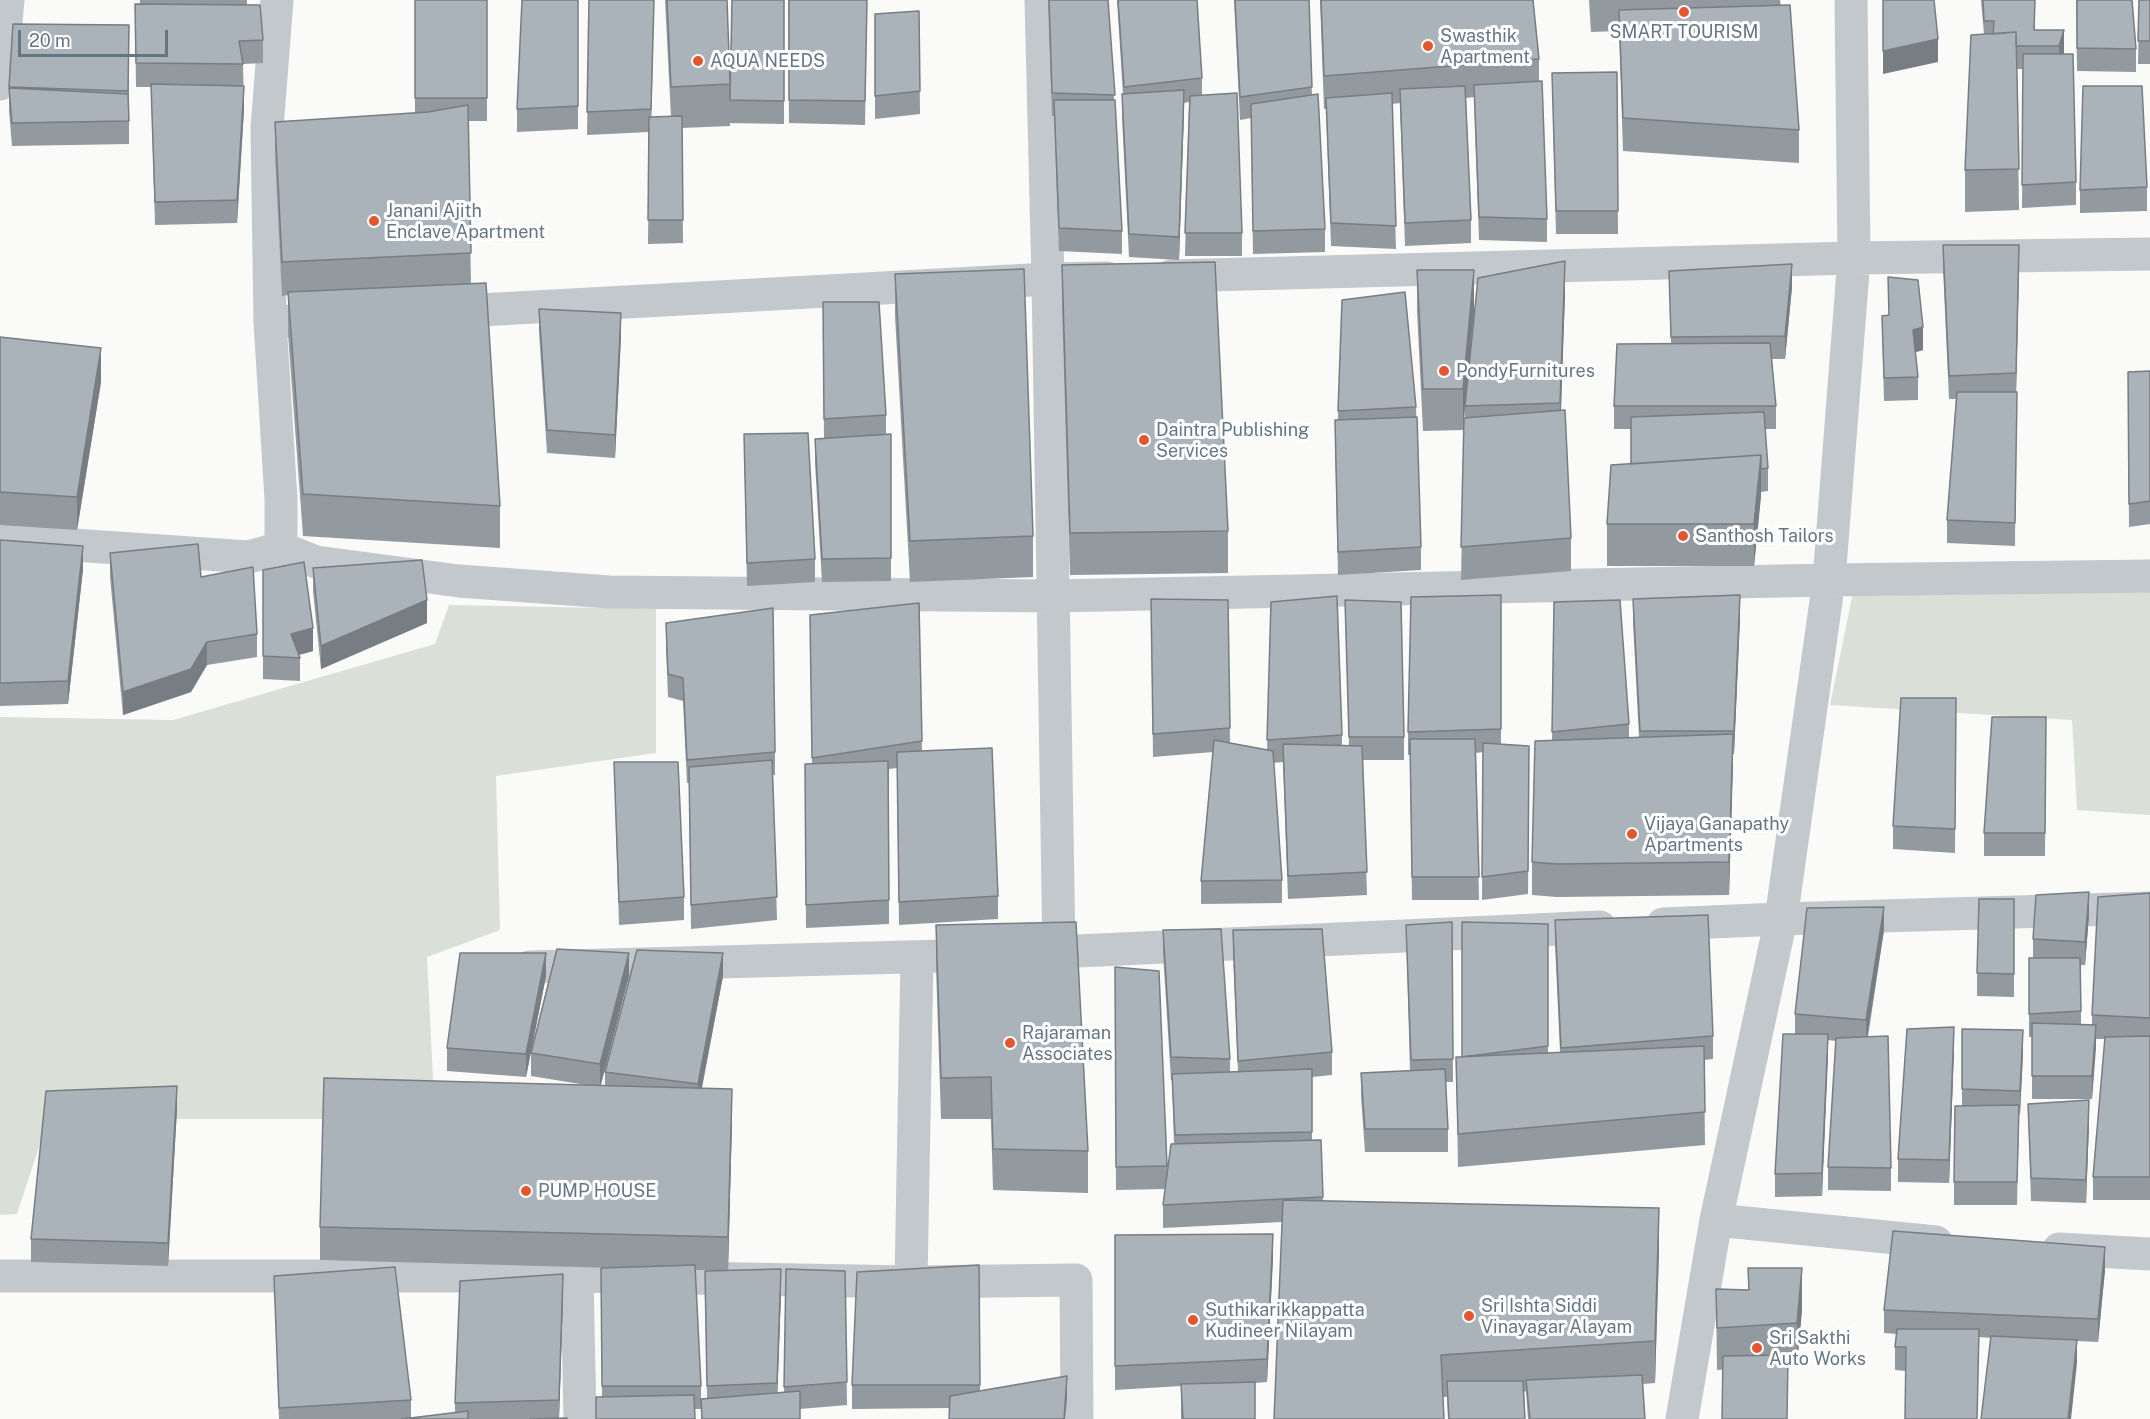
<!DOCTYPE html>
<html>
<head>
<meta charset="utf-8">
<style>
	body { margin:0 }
	#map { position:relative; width:2150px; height:1419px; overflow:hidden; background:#fafaf8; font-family:"Public Sans",sans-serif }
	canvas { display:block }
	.scale { position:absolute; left:18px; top:30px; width:150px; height:27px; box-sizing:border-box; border:3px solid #657683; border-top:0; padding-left:8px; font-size:18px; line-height:21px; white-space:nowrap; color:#657683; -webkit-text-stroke:4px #fff; paint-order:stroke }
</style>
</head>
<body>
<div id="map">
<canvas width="2150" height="1419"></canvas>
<div class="scale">20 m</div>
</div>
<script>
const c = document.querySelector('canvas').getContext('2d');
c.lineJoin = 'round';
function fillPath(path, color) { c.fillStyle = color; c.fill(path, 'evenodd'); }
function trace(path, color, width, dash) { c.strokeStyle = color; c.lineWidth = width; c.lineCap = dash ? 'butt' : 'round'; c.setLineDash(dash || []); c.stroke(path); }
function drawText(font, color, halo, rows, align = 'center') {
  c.font = font + ' "Public Sans",sans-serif'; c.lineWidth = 6; c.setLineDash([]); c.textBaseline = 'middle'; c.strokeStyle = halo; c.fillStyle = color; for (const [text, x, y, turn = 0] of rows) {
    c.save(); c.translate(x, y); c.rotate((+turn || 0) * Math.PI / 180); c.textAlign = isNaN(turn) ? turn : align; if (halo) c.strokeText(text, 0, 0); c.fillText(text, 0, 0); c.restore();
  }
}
fillPath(new Path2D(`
	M2150,585V815L2077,810L2072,720L1830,705L1853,592Z
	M449,605L656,609V753L496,776L500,930L427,957L435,1119H48L17,1214L0,1215V717L173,720L435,644Z`), '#dadfd7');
trace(new Path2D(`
	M1041,0L1048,279L1059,952
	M0,84L8,0
	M1171,276L1854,258L2150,254
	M443,312L1048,279L1107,278
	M270,322L332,319
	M0,540L249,557L281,548V499L270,322L267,128L277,0
	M281,548L316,562L459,581L609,592L1053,596L1829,580L2150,576
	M1663,924L1781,919L2150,908
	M1034,953L1600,927
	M529,967L982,955
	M1716,1220L1936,1242
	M2059,1249L2150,1254
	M0,1276H577L911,1282L1076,1280L1077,1419
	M577,1276L580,1419
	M911,1282L917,957
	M1682,1419L1716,1220L1781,919L1829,580L1854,258L1851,0`), '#c3c8cc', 33);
fillPath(new Path2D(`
	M140,0H247V5L263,40V63L243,64L244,109L237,223L155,225L151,87H136L135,4H140Z
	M415,0H487V121H468L471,283L500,506V548L303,536L288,334V295L282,296L275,155V122L415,113Z
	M578,0V129L517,132V109Z
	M589,0H654L651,117H671L665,0H727L730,84L784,0V124L730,123V126L682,128L683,243L648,244L649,132L587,135Z
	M788,0H867L865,125L789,123Z
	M1048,0H1108L1122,231V254L1059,251L1054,116H1052Z
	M1117,0H1197L1202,78V95L1242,233V256H1185L1189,102L1184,103L1179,260L1129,257L1122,117V94H1123Z
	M1234,0H1309L1312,95L1325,229V252L1253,254L1251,118L1240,120Z
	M1320,0H1533L1539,59V81L1547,219V242L1479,240L1474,97L1466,98L1471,220V243L1405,246L1400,103L1392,104L1396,249L1331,246L1326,109H1324Z
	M1589,0H1780L1799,130V163L1623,151L1619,31L1591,32Z
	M1981,0H2035V30H2064V54L2076,182V205L2022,208L2023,69H2017L2019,210L1965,212V170L1984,34Z
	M2076,0L2136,49V72L2077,71Z
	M2139,0H2150V64H2138Z
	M919,11L920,114L875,119V14Z
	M13,24L129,25V144L12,146L9,111V88Z
	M1617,72L1618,234H1556L1552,73Z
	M2147,187V211L2080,213V190Z
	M1943,245L2019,268L2016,392L2015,546L1947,543V520L1956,399H1949L1943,268Z
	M1062,265L1228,531V573L1070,575L1062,306Z
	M1417,270L1474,311L1464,418H1465V406L1565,294L1561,410L1571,538V571L1461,580L1464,423L1463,430L1423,431L1417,311Z
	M1669,271L1792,287L1785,359H1772L1776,406V429H1765L1768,468V491L1761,492L1754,566H1607V524L1631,464V429H1614V406L1671,344Z
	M895,274L1033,536V577L910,582L895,316Z
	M1888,277L1923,350L1915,352L1918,377V400L1884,401L1882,316L1889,315Z
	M823,302L886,415V434H891V581L822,582L815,463V439H824Z
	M539,309L621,336L615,458L547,453L539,332Z
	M0,337L101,382L77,530L0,525Z
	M2150,371V524L2129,527L2128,395Z
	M1416,407L1421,547V570L1338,575L1335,443L1338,419V411Z
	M744,434L815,559V582L747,586Z
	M0,540L83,569L68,704L0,706Z
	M110,553L201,577L257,634V657L207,665L191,692L123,715L110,577Z
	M313,568L427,623L321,669L313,591Z
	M263,570L313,651L299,655L300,658V681L263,679Z
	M1501,595V744L1529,746L1528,894L1482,900L1483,752L1476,753L1479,900H1412L1410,755H1408V732Z
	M1151,599L1228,600L1230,743L1267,750L1271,602L1342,735V746H1349L1345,600L1404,737V760H1363L1367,895L1288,899L1283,762L1273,763L1282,880V903L1201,904V881L1213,752L1153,757Z
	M1633,599L1740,618L1734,754H1733L1729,895L1557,897L1532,895V862L1552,740L1554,602L1629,724V738L1639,737L1633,622Z
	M919,603L922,751L998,896V919L899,925L897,768L889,769V924L806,928L805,764H812L810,615Z
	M666,623L775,752V775H773L777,920L691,929L689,783H687L683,701L668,697L666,646Z
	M1956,698L1955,853L1893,849V826Z
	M2046,717L2045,856H1984V833Z
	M614,762L684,897V920L619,925Z
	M2150,893V1200H2093V1177L2105,1039H2096L2092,1099H2032V1037H2029V958H2033V939L2089,915L2085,965H2081V1025H2092V1015Z
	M2014,899V997L1977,996V973Z
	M1555,920L1713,1036V1059L1704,1060L1705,1145L1458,1167L1456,1057H1462L1548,924V1053L1560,1052L1555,943Z
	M1452,922L1453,1082H1446L1448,1129V1152H1365L1361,1096V1073L1410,1071L1406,925Z
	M936,925L1088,1151V1193L993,1190L991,1119H941L936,967Z
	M1163,930L1230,1059V1072H1238L1233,953V930L1332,1052V1075L1312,1077V1140H1321L1323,1201L1659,1250L1655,1383L1643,1384L1645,1419H1528L1526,1391L1524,1392L1525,1419H1448L1447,1397H1443L1282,1222L1163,1228V1205L1165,1189L1116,1190L1115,967L1167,1166V1175L1174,1144L1172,1080H1171L1163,953Z
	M1884,930L1868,1037L1891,1168V1191L1828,1190V1167L1836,1041L1828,1040L1822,1196L1775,1197V1174L1795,1034V1014Z
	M546,976L526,1077L447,1071V1048Z
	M629,976L601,1085H605V1072L723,976L702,1088L732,1122L728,1270L781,1292L777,1393L784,1392L786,1269L845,1271L847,1405L800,1409V1419H701V1399L707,1398L705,1271L718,1270H695L701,1386V1409H695V1419H596V1397H602L601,1268H616L320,1260V1227L586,1085L531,1076V1053Z
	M1962,1029L2023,1053L2020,1114H2019L2017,1205H1954V1182L1962,1106Z
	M1954,1050L1949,1183L1898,1182V1159Z
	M2028,1104L2089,1123L2086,1203L2031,1201Z
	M177,1109L168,1266L31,1262V1239Z
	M1115,1235L1273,1257L1267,1382L1255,1383V1419H1181V1386L1115,1390Z
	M979,1265L980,1391L1067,1399L949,1408L852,1409V1385Z
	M1748,1268L1802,1310L1797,1365L1717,1370L1716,1289L1748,1290Z
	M2105,1270L2098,1342L2077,1341V1363L1991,1338L1979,1337L1977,1419H1905L1906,1371L1895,1370V1347L1897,1334L1884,1333V1310Z
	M274,1276L411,1400V1418L455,1413V1403L563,1297L559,1418L567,1419H279Z`), '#929a9f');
fillPath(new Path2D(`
	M654,0L651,132V109Z
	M2064,30V53L2059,69V46Z
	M1938,39V62L1883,74V51Z
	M244,86V109L237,223V200Z
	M1184,90V113L1179,260V237Z
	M2019,245V268L2016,396V373Z
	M1565,261V294L1560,436V403Z
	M1792,264V287L1785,359V336Z
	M1474,270V311L1463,430V389Z
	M621,313V336L615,458V435Z
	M1923,327V350L1913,353V330Z
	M101,348V382L77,530V497Z
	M1761,455V497L1754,566V524Z
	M83,546V569L68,704V681Z
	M1740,595V618L1734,754V731Z
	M427,600V623L321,669V646Z
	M313,628V651L291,657V634Z
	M207,642V665L191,692L123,715V692Z
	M1733,734V767L1729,895V862Z
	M2089,892V915L2085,965V942Z
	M1884,907V930L1866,1043V1020Z
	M546,953V976L526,1077V1054Z
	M629,953V976L600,1087V1064Z
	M723,953V976L698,1107V1084Z
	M2096,1025V1048L2092,1099V1076Z
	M1954,1027V1050L1949,1183V1160Z
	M2023,1030V1053L2020,1114V1091Z
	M1828,1034V1057L1822,1196V1173Z
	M177,1086V1109L168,1266V1243Z
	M732,1089V1122L728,1271V1237Z
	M2089,1100V1123L2086,1203V1180Z
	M1659,1208V1250L1655,1383V1341Z
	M1273,1234V1257L1267,1382V1359Z
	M2105,1247V1270L2098,1342V1319Z
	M1802,1268V1310L1797,1365V1323Z
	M781,1269V1292L777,1406V1383Z
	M563,1274V1297L559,1419V1400Z
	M2077,1340V1363L2071,1419H2068Z
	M1067,1376V1399L1065,1419H1064Z`), '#777d82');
const building = new Path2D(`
	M415,0H487V98H415Z
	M522,0H578V106L517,109Z
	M589,0H654L651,109L587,112Z
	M667,0H727L730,84L671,87Z
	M732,0H784V101L730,100Z
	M789,0H867L865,101L789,100Z
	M1049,0H1108L1115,95L1052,93Z
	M1118,0H1197L1202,78L1124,87Z
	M1235,0H1309L1312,87L1240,97Z
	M1321,0H1533L1539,59L1324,76Z
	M1883,0H1934L1938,39L1883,51Z
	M1983,0H2035L2034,30H2064L2059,46H2016V32L1993,34L1994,21H1984Z
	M2077,0H2132L2136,49L2077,48Z
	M2139,0H2150V41H2138Z
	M135,4L260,5L263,40L239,41L243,64L136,63Z
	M1790,5L1799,130L1623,118L1619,10Z
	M919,11L920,91L875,96V14Z
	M13,24L129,25L128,91L9,87Z
	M2016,32L2019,169L1965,170L1971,35Z
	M2023,54H2073L2076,182L2022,185Z
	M1617,72L1618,211H1556L1552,73Z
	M1542,81L1547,219L1479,217L1474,85Z
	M151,84L244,86L237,200L155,202Z
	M1465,86L1471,220L1405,223L1400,89Z
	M2083,86H2142L2147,187L2080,190Z
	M9,88L128,94L129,121L12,123Z
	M1184,90L1179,237L1129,234L1122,94Z
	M1237,93L1242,233H1185L1190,96Z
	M1392,93L1396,226L1331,223L1326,98Z
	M1318,94L1325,229L1253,231L1251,104Z
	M1054,100H1115L1122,231L1059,228Z
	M468,105L471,253L282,262L275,122L428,112Z
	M682,116L683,220H648L649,117Z
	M1943,245H2019L2016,373L1949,376Z
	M1565,261L1560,403L1465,406L1478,278Z
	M1215,262L1228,531L1070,533L1062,265Z
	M1792,264L1785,336L1671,337L1669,271Z
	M1024,269L1033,536L910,541L895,274Z
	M1417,270H1474L1463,389H1423Z
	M1888,277L1918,280L1923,327L1913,330L1918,377L1884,378L1882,316L1889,315Z
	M486,283L500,506L303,494L288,292Z
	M1405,292L1416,407L1338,411L1342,300Z
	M823,302H879L886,415L824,419Z
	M539,309L621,313L615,435L547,430Z
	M0,337L101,348L77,497L0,492Z
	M1770,343L1776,406H1614L1617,344Z
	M2150,371V501L2129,504L2128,372Z
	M1957,392H2017L2015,523L1947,520Z
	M1565,410L1571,538L1461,547L1464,418Z
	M1764,412L1768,468L1761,469V455L1631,464V417Z
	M1417,417L1421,547L1338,552L1335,420Z
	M808,433L815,559L747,563L744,434Z
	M891,434V558L822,559L815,439Z
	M1761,455L1754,524H1607L1611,465Z
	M0,540L83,546L68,681L0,683Z
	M198,544L201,577L253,567L257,634L207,642L191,669L123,692L110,553Z
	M422,560L427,600L321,646L313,568Z
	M304,562L313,628L291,634L300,658L263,656V570Z
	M1501,595V729L1408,732L1411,597Z
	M1740,595L1734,731H1640L1633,599Z
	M1337,596L1342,735L1267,740L1271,602Z
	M1151,599L1228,600L1230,728L1153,734Z
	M1345,600L1401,602L1404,737H1349Z
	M1620,600L1629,724L1552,732L1554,602Z
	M919,603L922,741L812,758L810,615Z
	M773,608L775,752L687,760L683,678L668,674L666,623Z
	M1901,698H1956L1955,829L1893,826Z
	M1992,717H2046L2045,833H1984Z
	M1733,734L1729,862L1557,864L1532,862L1535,741Z
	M1410,739H1475L1479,877H1412Z
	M1214,740L1273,751L1282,880L1201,881Z
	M1483,743L1529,746L1528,871L1482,877Z
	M1283,744L1362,746L1367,872L1288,876Z
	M992,748L998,896L899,902L897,752Z
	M772,760L777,897L691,905L689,767Z
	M888,761L889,900L806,905L805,764Z
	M614,762H678L684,897L619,902Z
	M2089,892L2085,942L2033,939L2036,895Z
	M2150,893V1018L2092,1015L2098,897Z
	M1979,899H2014V974L1977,973Z
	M1884,907L1866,1020L1795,1014L1807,908Z
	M1708,915L1713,1036L1561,1048L1555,920Z
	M1076,922L1088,1151L993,1149L991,1077L941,1078L936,925Z
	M1452,922L1453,1059L1411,1060L1406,925Z
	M1462,922L1548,924V1046L1462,1057Z
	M1221,929L1230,1059L1171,1057L1163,930Z
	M1322,929L1332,1052L1238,1061L1233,930Z
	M557,949L629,953L600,1064L531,1053Z
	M637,950L723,953L698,1084L605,1072Z
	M460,953H546L526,1054L447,1048Z
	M2029,958H2080L2081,1011L2029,1014Z
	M1115,967L1159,971L1167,1166L1116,1167Z
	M2032,1023L2096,1025L2092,1076H2032Z
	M1954,1027L1949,1160L1898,1159L1907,1029Z
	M1962,1029L2023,1030L2020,1091L1962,1089Z
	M1783,1034H1828L1822,1173L1775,1174Z
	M1888,1036L1891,1168L1828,1167L1836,1038Z
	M2150,1036V1177H2093L2105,1037Z
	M1704,1046L1705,1112L1458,1134L1456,1057Z
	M1312,1069V1132L1175,1135L1172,1074Z
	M1445,1069L1448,1129H1365L1361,1073Z
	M324,1078L732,1089L728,1237L320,1227Z
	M177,1086L168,1243L31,1239L46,1091Z
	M2089,1100L2086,1180L2031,1178L2028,1104Z
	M2019,1105L2017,1182H1954L1955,1106Z
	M1321,1140L1323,1197L1163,1205L1171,1144Z
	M1283,1200L1659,1208L1655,1341L1441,1355L1444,1419H1274Z
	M1893,1231L2105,1247L2098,1319L1884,1310Z
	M1273,1234L1267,1359L1115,1366V1235Z
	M695,1265L701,1386H602L601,1268Z
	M979,1265L980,1385H852L857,1272Z
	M395,1267L411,1400L279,1408L274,1276Z
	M1748,1268H1802L1797,1323L1717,1328L1716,1289L1749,1290Z
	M781,1269L777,1383L707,1386L705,1271Z
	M786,1269L845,1271L847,1382L784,1387Z
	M563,1274L559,1400L455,1403L460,1281Z
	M1897,1329H1979L1977,1419H1905L1906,1347H1895Z
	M1991,1336L2077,1340L2068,1419H1981Z
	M1788,1355L1787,1419H1722L1723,1356Z
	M1642,1375L1645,1419H1530L1526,1380Z
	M1067,1376L1064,1419H949L950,1396Z
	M1447,1381H1523L1525,1419H1449Z
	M1255,1382V1419H1183L1181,1384Z
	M800,1391V1419H702L701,1399Z
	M694,1395L695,1419H596V1397Z
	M468,1411V1419H402Z
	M567,1418V1419H530Z`);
fillPath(building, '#aab3b9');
trace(building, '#777d82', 1.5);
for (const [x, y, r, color] of [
	[1684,12,6,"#e4572e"],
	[1428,46,6,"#e4572e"],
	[698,61,6,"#e4572e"],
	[374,221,6,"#e4572e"],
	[1444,371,6,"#e4572e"],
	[1144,440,6,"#e4572e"],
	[1683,536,6,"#e4572e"],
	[1632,834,6,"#e4572e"],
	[1010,1043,6,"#e4572e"],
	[526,1191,6,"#e4572e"],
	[1469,1316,6,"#e4572e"],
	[1193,1320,6,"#e4572e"],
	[1757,1348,6,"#e4572e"]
]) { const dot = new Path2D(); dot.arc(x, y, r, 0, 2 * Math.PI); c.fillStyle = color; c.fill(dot); trace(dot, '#fff', 2); }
drawText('18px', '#657683', '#fff', [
	["SMART TOURISM",1684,32,"center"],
	["Swasthik",1440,36],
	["Apartment",1440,57],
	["AQUA NEEDS",710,61],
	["Janani Ajith",386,211],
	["Enclave Apartment",386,232],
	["PondyFurnitures",1456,371],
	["Daintra Publishing",1156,430],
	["Services",1156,451],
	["Santhosh Tailors",1695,536],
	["Vijaya Ganapathy",1644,824],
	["Apartments",1644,845],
	["Rajaraman",1022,1033],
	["Associates",1022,1054],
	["PUMP HOUSE",538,1191],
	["Sri Ishta Siddi",1481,1306],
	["Vinayagar Alayam",1481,1327],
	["Suthikarikkappatta",1205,1310],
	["Kudineer Nilayam",1205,1331],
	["Sri Sakthi",1769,1338],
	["Auto Works",1769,1359]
], 'left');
</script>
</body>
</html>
